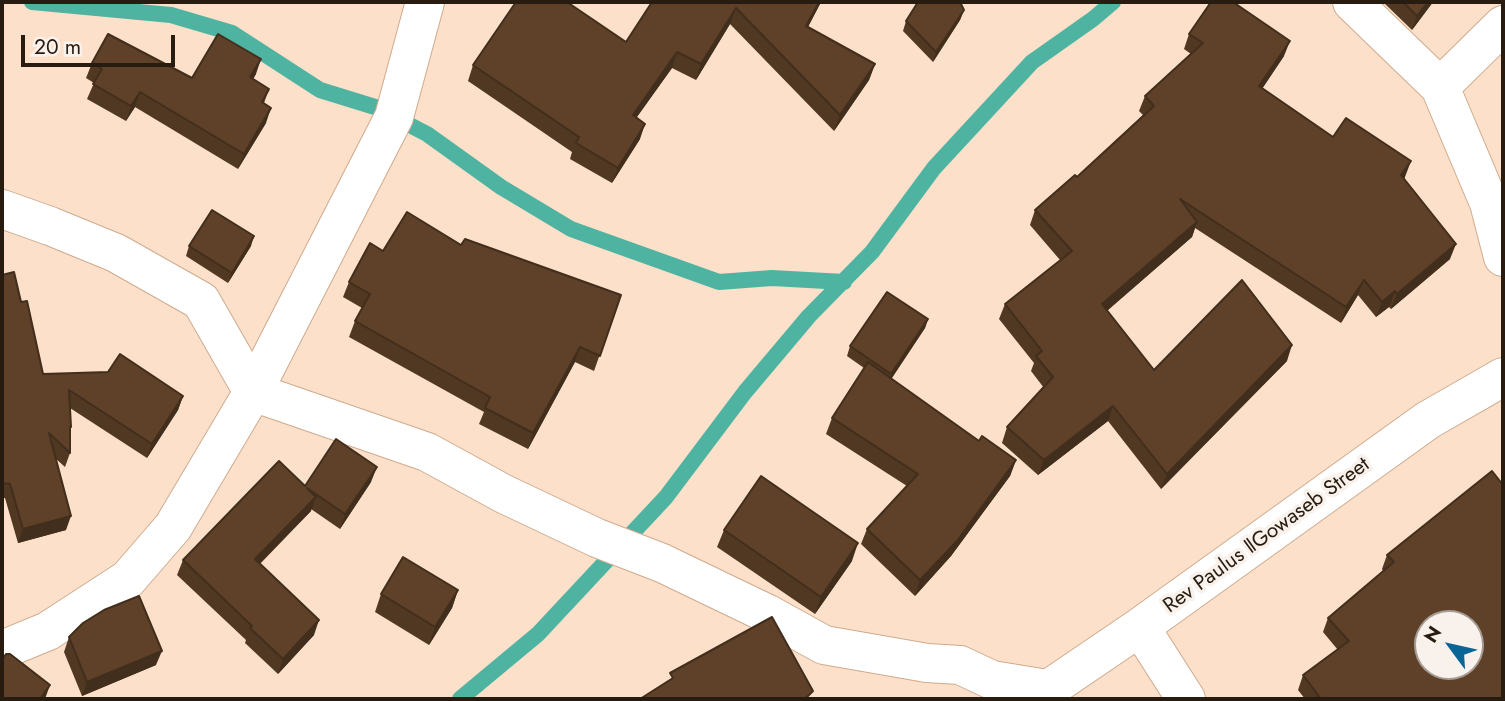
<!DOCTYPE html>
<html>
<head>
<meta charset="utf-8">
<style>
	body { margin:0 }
	#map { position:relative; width:1505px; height:701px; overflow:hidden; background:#fde0c9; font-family:Jost,sans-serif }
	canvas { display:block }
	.frame { position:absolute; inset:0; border:4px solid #281b10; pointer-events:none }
	.north { position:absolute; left:1414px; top:610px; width:70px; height:70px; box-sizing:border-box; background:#f9f2ec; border:2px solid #a59c94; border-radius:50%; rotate:303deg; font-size:19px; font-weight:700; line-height:28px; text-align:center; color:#281b10 }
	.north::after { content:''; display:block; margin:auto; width:24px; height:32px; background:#096595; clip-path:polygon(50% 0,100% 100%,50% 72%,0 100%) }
	.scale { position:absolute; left:21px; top:35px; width:154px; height:32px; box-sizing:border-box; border:4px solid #281b10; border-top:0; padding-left:9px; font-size:21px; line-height:24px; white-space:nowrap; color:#281b10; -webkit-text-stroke:5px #f9f2ec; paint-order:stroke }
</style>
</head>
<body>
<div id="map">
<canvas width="1505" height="701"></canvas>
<div class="frame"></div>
<div class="north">N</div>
<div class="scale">20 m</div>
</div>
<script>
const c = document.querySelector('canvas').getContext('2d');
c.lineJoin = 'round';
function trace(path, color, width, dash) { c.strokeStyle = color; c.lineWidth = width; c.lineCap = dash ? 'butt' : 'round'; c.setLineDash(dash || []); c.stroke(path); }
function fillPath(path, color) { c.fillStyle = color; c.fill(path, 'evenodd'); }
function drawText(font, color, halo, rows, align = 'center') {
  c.font = font + ' Jost,sans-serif'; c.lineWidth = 7; c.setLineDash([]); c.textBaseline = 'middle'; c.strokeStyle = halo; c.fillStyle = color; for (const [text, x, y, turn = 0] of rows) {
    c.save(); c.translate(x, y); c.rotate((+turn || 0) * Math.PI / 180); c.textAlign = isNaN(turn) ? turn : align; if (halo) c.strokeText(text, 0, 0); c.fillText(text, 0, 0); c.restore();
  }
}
trace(new Path2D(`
	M32,2L171,15L232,33L320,90L375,107L427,134L501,187L571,229L719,282L772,278L844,282
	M460,699L538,634L666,497L745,392L809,316L872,252L934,168L1032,62L1093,19L1113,2`), '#4eb3a1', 16);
const minor = new Path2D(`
	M1352,2L1440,87L1489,203L1503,257
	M1440,87L1503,25
	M2,209L50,226L116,253L201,301L253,392L427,452L504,494L597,538L662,563L766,613L824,645L927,663L960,665L992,680L1047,689
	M1140,627L1186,699
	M2,650L48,631L128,579L173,527L253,392L394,117L425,2
	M1034,699L1140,627L1428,420L1503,377`);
trace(minor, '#ceab8f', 40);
trace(minor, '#fff', 38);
fillPath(new Path2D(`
	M652,2H821L808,27L875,64L869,80L834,131L730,24L696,80L672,68L636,118L640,139L612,183L570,159L572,152L468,81L473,65L626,42Z
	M1383,2H1433L1412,30Z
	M964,10L960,20L933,62L903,31L906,21Z
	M1189,34L1284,56L1262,89L1333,137L1405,177L1404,179L1450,259L1391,309L1389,307L1376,317L1358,295L1341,323L1195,228L1192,237L1107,311L1154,370L1287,361L1161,489L1108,421L1038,475L1002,443L1007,427L1044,388L1031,371L1034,363L999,319L1005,304L1060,260L1030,225L1035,210L1077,177L1143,115L1139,111L1145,96L1191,54L1184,49Z
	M92,63L192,78L256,74L253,79L269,89L264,103L266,123L238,169L135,107L126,121L87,99L94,83L86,78Z
	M189,246H251L228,283L186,256Z
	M383,251L621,295L594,371L575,362L528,449L479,424L484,412L349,337L355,321L362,308L343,297L349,282Z
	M2,275L21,302L43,374L183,396L178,410L147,458L70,408V453L65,467L55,458L66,530L18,543L5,498H2Z
	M928,319L925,328L891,379L979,441L1016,460L1010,476L951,556L915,596L861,544L867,529L907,486L826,434L832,418L864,368L847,356L850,346Z
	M1492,471L1503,699H1305L1298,690L1303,675L1338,650L1323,632L1328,618L1383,571L1382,569L1387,555Z
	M371,482L340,529L311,509V511L260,564L314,635L278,674L245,643L246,640L177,575L183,560L305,486Z
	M724,530L852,561L815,614L717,547Z
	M458,590L452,608L429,645L375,612L381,594Z
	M69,637L156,665L82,696L64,652Z`), '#513822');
fillPath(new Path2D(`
	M819,2H821L800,42L806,26Z
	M1428,2H1433L1412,30L1417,16Z
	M736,8L730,24L696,80L701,64Z
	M964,10L960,20L933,62L936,52Z
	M1290,41L1284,56L1253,102L1259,86Z
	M677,52L672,68L627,131L633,115Z
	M261,59L256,74L245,92L250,77Z
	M875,64L869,80L834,131L840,115Z
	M140,92L135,107L126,121L131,106Z
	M271,108L266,123L238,169L244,154Z
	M645,124L640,139L612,183L618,168Z
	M1411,161L1405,177L1395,191L1401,175Z
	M1197,222L1192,237L1096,320L1102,304Z
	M254,236L251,246L228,283L232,273Z
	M1456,244L1450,259L1391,309L1397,294Z
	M1364,280L1358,295L1341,323L1346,307Z
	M1395,291L1389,307L1376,317L1382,302Z
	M928,319L925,328L888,384L891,374Z
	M1292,345L1287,361L1161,489L1167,474Z
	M580,347L575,362L528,449L533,433Z
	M183,396L178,410L147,458L152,444Z
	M1113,406L1108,421L1038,475L1044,460Z
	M1016,460L1010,476L951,556L915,596L920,580Z
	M377,467L371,482L340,529L345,514Z
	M316,497L311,511L249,574L255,559Z
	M71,516L66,530L18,543L23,529Z
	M858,543L852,561L815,614L821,597Z
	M458,590L452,608L429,645L435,627Z
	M319,620L314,635L278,674L283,659Z
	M162,651L156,665L82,696L87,682Z
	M50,685L45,699H40Z`), '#422e1c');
const building = new Path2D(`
	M516,2H567L626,42L652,2H819L806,26L875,64L840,115L736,8L701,64L677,52L633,115L645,124L618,168L576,143L579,137L473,65Z
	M918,2H960L964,10L936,52L906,21Z
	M1211,2H1233L1290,41L1259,86L1333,137L1346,118L1411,161L1401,175L1456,244L1397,294L1395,291L1382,302L1364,280L1346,307L1180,199L1197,222L1102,304L1154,370L1242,280L1292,345L1167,474L1113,406L1044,460L1007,427L1053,377L1036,356L1042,351L1005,304L1072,251L1035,210L1075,175L1077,177L1154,106L1145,96L1203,43L1189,34Z
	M1403,2H1428L1417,16Z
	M108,34L192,78L218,34L261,59L250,77L269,89L262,102L271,108L244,154L140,92L131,106L93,84L102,69L92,63Z
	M212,210L254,236L232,273L189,246Z
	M407,212L461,245L465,239L621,295L600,356L580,347L533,433L485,408L490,397L355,321L370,294L349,282L370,243L383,251Z
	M14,272L21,302L27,301L43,374L108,372L120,354L183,396L152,444L69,390L71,427H70V453L49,433L71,516L23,529L10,484L2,483V275Z
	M887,292L928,319L891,374L850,346Z
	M868,362L979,441L982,436L1016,460L957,541L920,580L867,529L918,474L832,418Z
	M336,439L377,467L345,514L307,488L316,497L255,559L319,620L283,659L250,628L252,626L183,560L279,461L305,486Z
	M1492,471L1503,485V699H1321L1303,675L1349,641L1328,618L1394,562L1387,555ZM1428,624H1470V666H1428Z
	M761,476L858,543L821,597L724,530Z
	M403,557L458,590L435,627L381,594Z
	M139,596L162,651L87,682L69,637L83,623L104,610Z
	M772,617L813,691L805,699H640L673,678L670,673Z
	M6,654H10L50,685L40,699H2V660Z`);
fillPath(building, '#5e4128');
trace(building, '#422e1c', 2);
drawText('21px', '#281b10', '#f9f2ec', [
	["Rev Paulus ǁGowaseb Street",1267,536,-36]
]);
</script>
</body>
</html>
